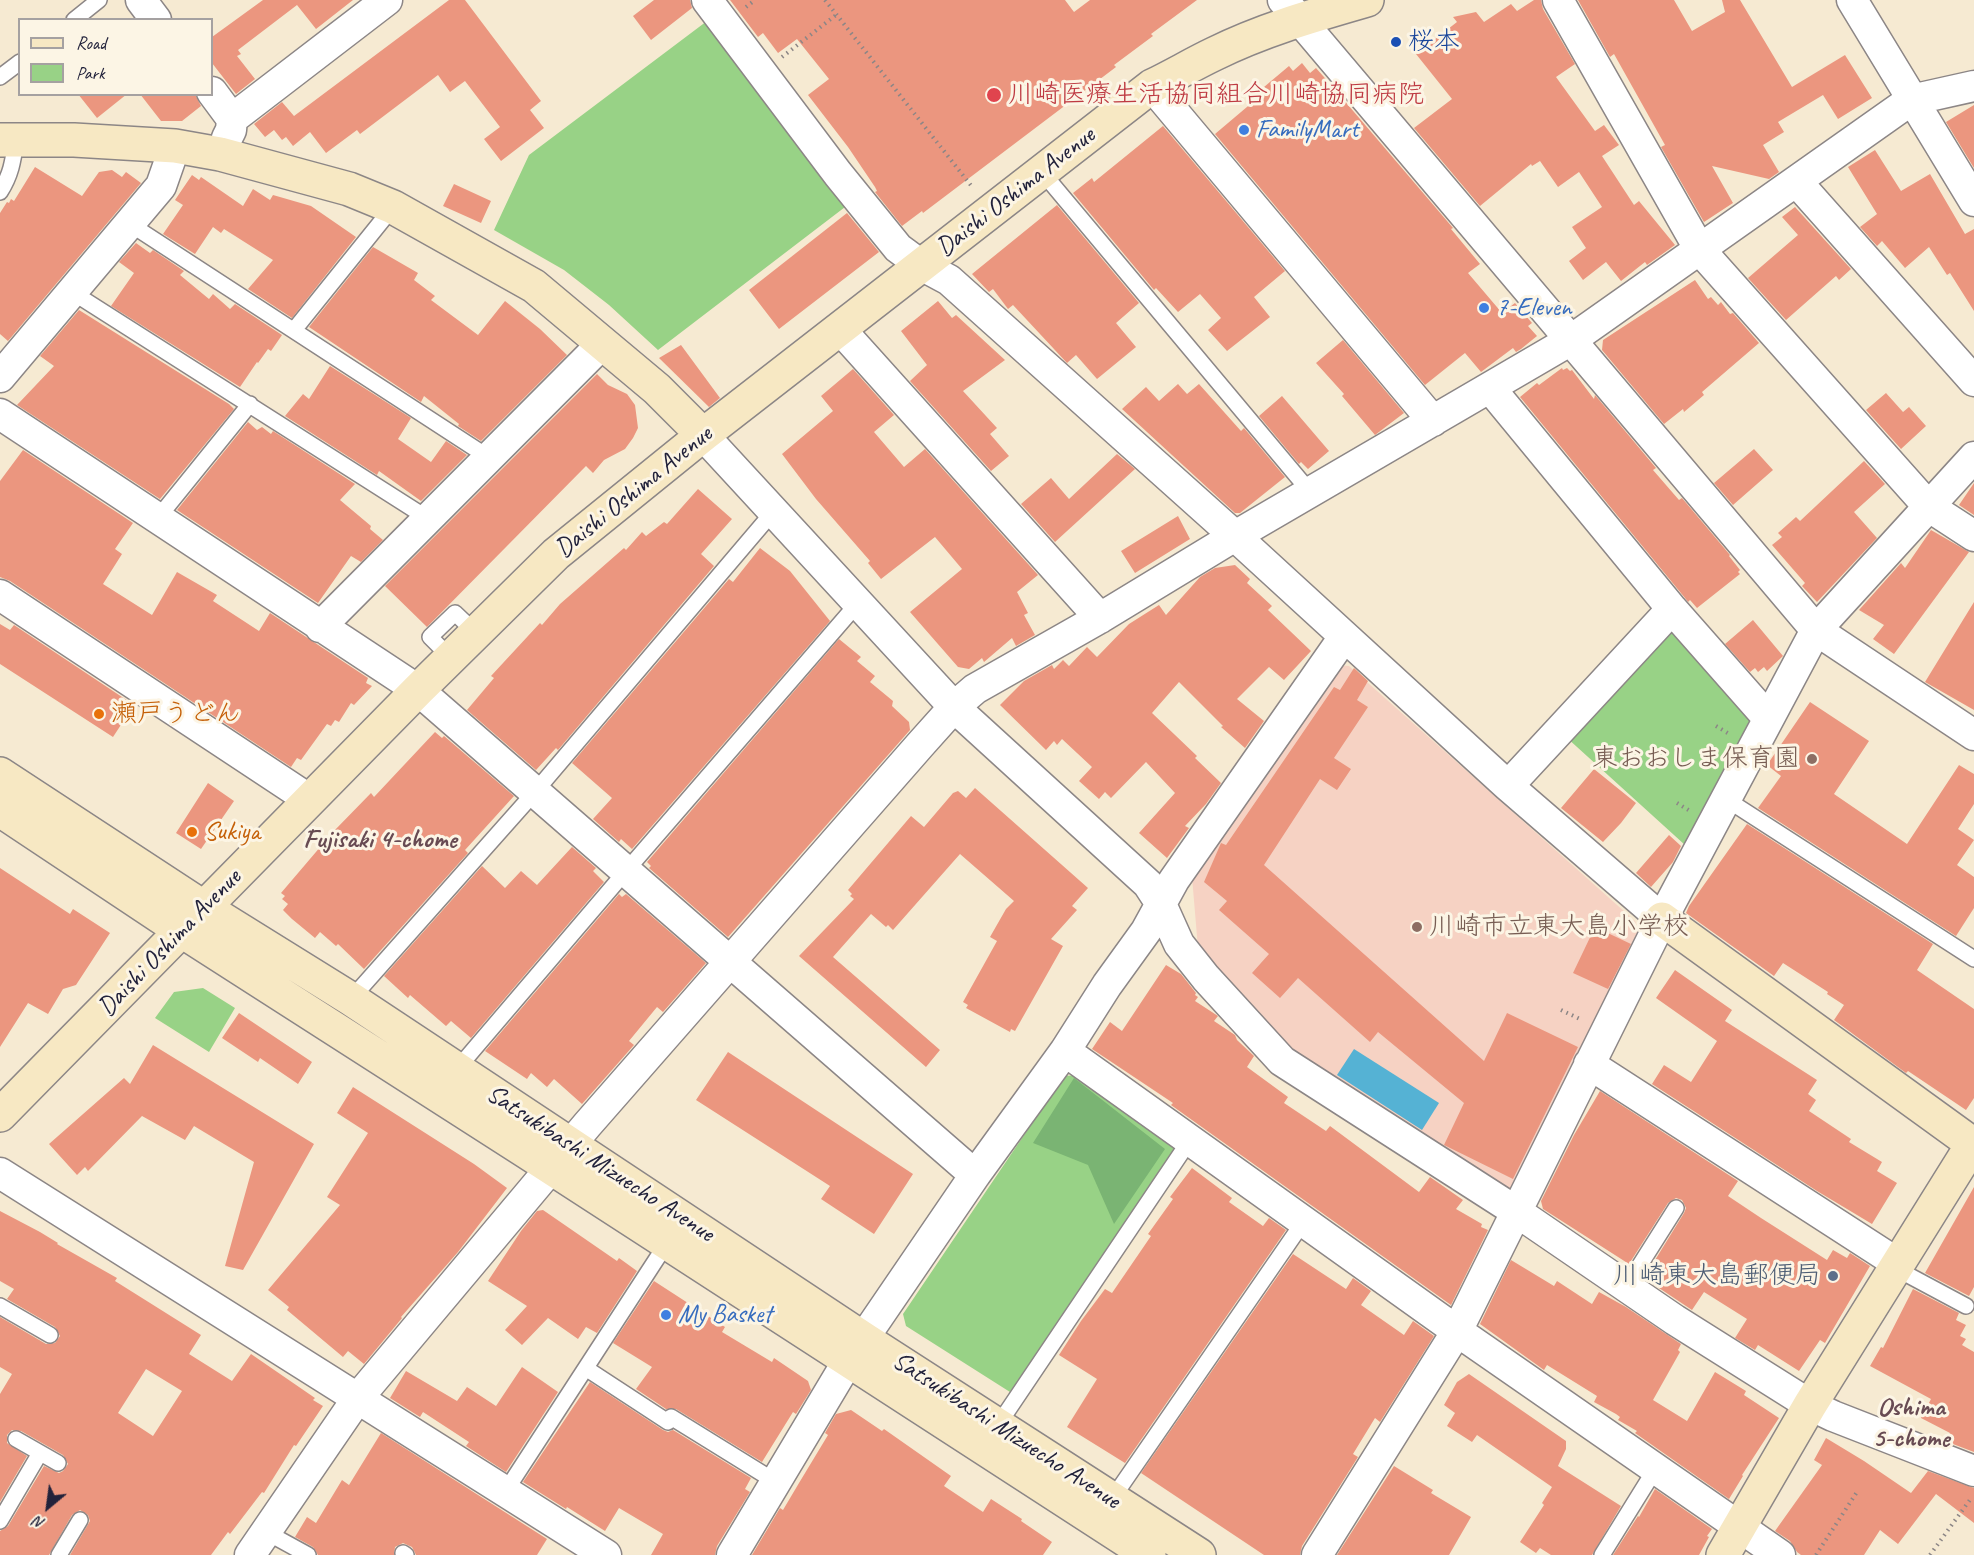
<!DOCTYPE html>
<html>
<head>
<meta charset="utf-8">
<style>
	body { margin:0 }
	#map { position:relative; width:1974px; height:1555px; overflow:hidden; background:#f6ead2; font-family:Caveat,sans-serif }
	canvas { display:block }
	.legend { position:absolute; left:18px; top:18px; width:195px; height:78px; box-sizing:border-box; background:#fcf5e5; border:2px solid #a5a1a1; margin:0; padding:8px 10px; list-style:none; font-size:18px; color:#22223b }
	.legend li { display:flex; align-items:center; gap:12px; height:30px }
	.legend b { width:30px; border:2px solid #a5a1a1 }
	.north { position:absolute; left:18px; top:1477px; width:60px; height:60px; -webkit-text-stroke:4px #fcf5e5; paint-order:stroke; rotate:209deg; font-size:16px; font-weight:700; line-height:24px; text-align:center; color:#22223b }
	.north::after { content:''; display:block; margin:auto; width:21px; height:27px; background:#22223b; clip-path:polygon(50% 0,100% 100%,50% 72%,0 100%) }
</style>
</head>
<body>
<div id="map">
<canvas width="1974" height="1555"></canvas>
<ul class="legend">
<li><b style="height:8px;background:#f7e8c3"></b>Road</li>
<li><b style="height:16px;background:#98d286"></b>Park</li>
</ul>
<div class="north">N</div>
</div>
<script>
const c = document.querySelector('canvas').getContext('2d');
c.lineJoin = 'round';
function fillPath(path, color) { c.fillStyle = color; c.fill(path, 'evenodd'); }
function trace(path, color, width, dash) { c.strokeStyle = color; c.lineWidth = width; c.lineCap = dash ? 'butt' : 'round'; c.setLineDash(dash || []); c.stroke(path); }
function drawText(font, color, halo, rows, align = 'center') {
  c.font = font + ' Caveat,"Klee One",sans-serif'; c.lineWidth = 6; c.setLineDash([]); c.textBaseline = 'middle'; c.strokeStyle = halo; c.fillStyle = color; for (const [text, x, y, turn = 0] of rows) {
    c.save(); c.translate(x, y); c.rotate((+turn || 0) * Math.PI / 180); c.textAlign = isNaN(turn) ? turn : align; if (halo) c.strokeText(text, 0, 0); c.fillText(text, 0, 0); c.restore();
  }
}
fillPath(new Path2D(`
	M1336,665L1349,666L1635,921L1640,933L1517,1187L1507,1191L1294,1056L1198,948L1192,877Z`), '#f6d2c3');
fillPath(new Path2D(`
	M711,18L849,204L658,350L609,305L564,270L494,230L529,155Z
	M1670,626L1755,719L1685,845L1566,737Z
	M203,988L235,1008L209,1052L155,1018L174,992Z
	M1077,1075L1179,1149L1010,1392L906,1326L903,1314L1064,1076Z`), '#98d286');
fillPath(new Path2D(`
	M1074,1078L1165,1149L1114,1224L1088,1165L1033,1143Z`), '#7ab473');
fillPath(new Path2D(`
	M1354,1049L1439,1103L1422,1130L1337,1075Z`), '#55b2d4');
fillPath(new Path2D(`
	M263,0H353L316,29L297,5L238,50L241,54L237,56L255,79L236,94L212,63V37Z
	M449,0H465L541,101L530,110L544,128L501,161L484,139L500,127L465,81L450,92L438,75L360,134L357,130L326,153L310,132L293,146L286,137L282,140L274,130L265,137L254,124L282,102L294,116Z
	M654,0H690L692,8L651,40L633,16Z
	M730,0H1065L1074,12L1090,0H1197L1151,34L1153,36L1114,65L1116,67L923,213L922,211L902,226L875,192L877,191L875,187L848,147L808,95L829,79L797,39L778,53L763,33L758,37Z
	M1534,0H1541L1543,9L1575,64L1556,77L1595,131L1604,125L1619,145L1602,156L1634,205L1639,201L1675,245L1647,265L1645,262L1621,281L1606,262L1583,280L1569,261L1586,248L1572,227L1602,207L1579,172L1558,187L1540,161L1532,166L1531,164L1480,206L1414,128L1452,99L1416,54L1457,22L1453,17L1476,12L1484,22L1511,4L1517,11Z
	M1578,0H1674L1692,31L1725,12L1722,0H1740L1792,87L1845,55L1872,98L1838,119L1823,95L1778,122L1784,132L1763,145L1779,172L1769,179L1712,166L1733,203L1704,222L1661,147L1665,145L1614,54L1610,57Z
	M1302,63L1310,73L1316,68L1331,85L1453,228L1451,229L1480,264L1468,273L1502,313L1515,303L1532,323L1528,326L1537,336L1521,349L1516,352L1513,348L1481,372L1465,353L1425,385L1215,134L1267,90L1264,87L1289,66L1293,71Z
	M78,94H127L97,118Z
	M140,94H195L201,106L182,121H161Z
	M1974,105V168L1946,122Z
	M1163,126L1285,271L1254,297L1270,317L1227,351L1208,330L1221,318L1200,294L1178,312L1156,288L1154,290L1073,193L1092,178L1094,182Z
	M1875,150L1901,191L1930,174L1965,234L1974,229V311L1950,273L1947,275L1929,247L1905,268L1882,241L1877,246L1860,227L1877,214L1848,167Z
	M35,167L82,196L99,172L112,170L122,177L126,172L141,183L8,341L0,334V213L7,202L9,203L11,199L14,201Z
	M192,175L199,180L201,177L243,206L253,189L270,200L273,195L311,206L356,237L292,318L248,289L273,260L224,229L221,233L213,227L195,254L163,234L183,205L175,200Z
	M454,184L491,201L481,223L443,206Z
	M1057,205L1139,303L1116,323L1136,347L1097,379L1076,355L1067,363L1013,305L1008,309L993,289L989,292L972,274Z
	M1795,207L1851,269L1839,280L1836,276L1786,320L1748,278L1798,235L1782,217Z
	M847,213L879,252L779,329L749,290Z
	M136,243L150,253L153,250L184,271L180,275L209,299L213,294L230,309L235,304L282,335L271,351L268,349L258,363L257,362L240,387L111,306L134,273L119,262Z
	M373,247L418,273L414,280L435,296L431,300L478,335L505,301L540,329L567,355L481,441L458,426L459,424L424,396L421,402L309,327Z
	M1695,280L1708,299L1711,297L1718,305L1721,302L1730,314L1733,313L1759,343L1702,392L1704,395L1684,412L1683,409L1664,424L1602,350L1603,340Z
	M938,301L952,318L956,315L1005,360L963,391L997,428L990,434L1009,456L991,471L910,381L927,365L901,331Z
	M79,310L229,404L234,409L160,499L17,405L54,366L40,356Z
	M1343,340L1404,413L1375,435L1342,396L1344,394L1316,363Z
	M681,345L720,398L709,407L659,358Z
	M330,366L411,418L398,439L431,462L446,441L467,455L421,501L379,471L377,475L285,416L303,394L309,399Z
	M1562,368L1563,370L1567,368L1570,371L1572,370L1594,399L1595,395L1656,468L1653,470L1679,500L1682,498L1730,555L1729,556L1740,570L1738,572L1740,574L1697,608L1690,600L1688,602L1685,598L1520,397L1537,383L1539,385Z
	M853,369L894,415L874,432L904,467L925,449L1038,575L1017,592L1028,613L1024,615L1035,635L1016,646L1012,638L984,662L982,658L969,669L958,667L910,612L962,569L935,537L881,579L868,563L870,561L816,499L782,454L833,411L821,396Z
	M597,374L608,385L627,394L635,405L638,428L633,438L625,449L604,460L593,473L586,466L427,627L385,586Z
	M1178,384L1187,394L1199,384L1241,431L1244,428L1285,477L1240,513H1235L1122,409L1146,387L1159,401Z
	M1886,393L1903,412L1909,407L1926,426L1901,449L1866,410Z
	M1282,396L1329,451L1308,469L1301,462L1299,464L1259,416Z
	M248,422L257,430L262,427L271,434L273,431L355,484L340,500L371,526L370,529L383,540L361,562L351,556L318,603L177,510Z
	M1754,449L1773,470L1733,505L1714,483Z
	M23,450L133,523L115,549L122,554L103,584L152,615L177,572L217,595L213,601L259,631L270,613L368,678L366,683L372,686L354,705L351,703L339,722L335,720L331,726L327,724L301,760L297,758L291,767L10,581L0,577V481Z
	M1117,454L1135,469L1055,542L1021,504L1051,478L1069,499Z
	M1864,461L1885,484L1854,512L1877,538L1817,602L1802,586L1805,583L1772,545L1782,537L1778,533L1796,517L1800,521Z
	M1974,483V515L1959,505Z
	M698,489L732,519L701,554L714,566L558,750L556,748L536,770L467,710L494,678L491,676L540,623L542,625L560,604L624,548L626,550L642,532L646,536L664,522L667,524Z
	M1178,516L1190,539L1135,573L1121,551Z
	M1931,530L1969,552L1894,654L1873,639L1884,625L1859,610L1901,563L1905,568Z
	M760,548L790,571L830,621L632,849L621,839L619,842L593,819L612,798L572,763L729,579L733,582Z
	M1235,565L1250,579L1247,583L1272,606L1268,610L1311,651L1284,680L1269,667L1237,699L1264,721L1245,748L1221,727L1223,726L1179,682L1152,713L1197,756L1195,758L1221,783L1206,804L1185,826L1189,828L1167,858L1139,833L1175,793L1146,762L1111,798L1105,792L1099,799L1079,781L1092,767L1062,739L1057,745L1054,741L1046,750L1000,705L1024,681L1052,665L1054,669L1063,660L1069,666L1087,647L1097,657L1129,624L1159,605L1166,615L1200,577L1215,568Z
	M1974,602V710L1925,682Z
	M1753,620L1783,656L1767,671L1764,667L1758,672L1755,668L1750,672L1725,644Z
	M0,624L10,630L14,625L134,705L113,737L0,664Z
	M839,639L861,657L857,661L875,676L870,682L893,701L892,706L909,722L910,730L728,937L649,868L651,866L647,862Z
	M1354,668L1368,681L1357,700L1368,707L1334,758L1351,769L1337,790L1320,779L1264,865L1484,1061L1507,1013L1578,1047L1513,1179L1444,1145L1464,1103L1378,1032L1370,1042L1298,978L1280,998L1252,973L1269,954L1219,910L1227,901L1204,882L1221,843L1226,845L1334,687L1340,690Z
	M1810,702L1869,741L1834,794L1907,844L1959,765L1974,774V804L1958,829L1974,840L1957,865L1974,877V908L1956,936L1758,808L1781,776L1767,765Z
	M435,732L442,738L444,736L514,796L465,850L468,853L364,969L338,944L336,946L320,932L315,938L292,919L283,910L288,904L282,899L285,896L281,893L333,832L371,793L374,797Z
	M1594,769L1636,803L1621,823L1603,842L1561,808Z
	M208,783L234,801L201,849L176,833Z
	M975,788L1088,888L1072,906L1077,910L1051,939L1063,946L1015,1031L1011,1029L1010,1032L966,1008L968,1005L963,1002L997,941L990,937L1006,909L1014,901L960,854L893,930L888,925L886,927L871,914L833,957L940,1050L926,1067L799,956L854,899L850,896L852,894L848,890L911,816L924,827L953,793L958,791L966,798Z
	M1747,824L1933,944L1917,970L1974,1009V1098L1966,1110L1908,1071L1906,1073L1834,1020L1844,1005L1827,994L1828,992L1783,963L1774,976L1686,913L1689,906Z
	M1669,835L1681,846L1673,862L1651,887L1636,873Z
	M572,847L596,868L593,871L604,882L471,1038L451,1021L446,1026L410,995L408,998L384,976L482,866L505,888L521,871L537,885Z
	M0,868L70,914L73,909L110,933L76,985L63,989L48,1014L28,1003L0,1047Z
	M619,894L622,897L626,894L706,963L663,1012L657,1007L629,1041L634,1045L582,1104L554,1079L547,1087L531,1073L527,1079L485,1051Z
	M1595,927L1631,944L1608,989L1573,973Z
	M1166,965L1181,974L1196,993L1195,995L1198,997L1195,1001L1218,1016L1214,1021L1235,1035L1237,1040L1254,1056L1247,1067L1288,1097L1284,1103L1326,1131L1330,1126L1419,1192L1430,1177L1463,1200L1456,1209L1482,1224L1481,1227L1488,1230L1451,1305L1171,1105L1173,1103L1092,1049L1110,1022L1122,1031Z
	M1675,970L1732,1010L1725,1021L1817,1080L1808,1094L1816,1100L1809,1111L1851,1139L1849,1142L1882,1162L1877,1171L1897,1183L1872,1224L1817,1191L1652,1084L1664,1065L1691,1082L1717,1041L1656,998Z
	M239,1013L312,1062L298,1084L260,1058L258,1062L222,1038Z
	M153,1045L314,1144L243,1270L225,1266L254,1162L194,1126L185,1140L142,1116L88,1171L85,1167L77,1175L49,1144L124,1078L130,1084Z
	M728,1052L913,1174L874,1234L821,1199L830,1186L696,1100Z
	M353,1087L474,1164L507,1188L458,1252L401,1317L402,1318L364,1364L348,1351L343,1357L287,1310L289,1307L268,1290L340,1205L327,1197L368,1133L337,1113Z
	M1600,1091L1738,1181L1728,1196L1761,1218L1827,1260L1833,1250L1847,1258L1850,1253L1870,1266L1825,1343L1820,1340L1799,1371L1758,1345L1755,1350L1735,1338L1747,1319L1704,1292L1692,1310L1644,1278L1684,1213L1686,1208L1682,1200L1676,1198L1668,1203L1629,1264L1543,1209L1541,1201L1574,1135Z
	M1192,1168L1232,1198L1229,1202L1263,1226L1269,1218L1286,1230L1125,1463L1067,1427L1097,1379L1059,1355L1081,1321L1105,1289L1112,1293L1151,1236L1148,1234L1173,1199L1170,1197Z
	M1974,1187V1287L1969,1296L1925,1273Z
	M543,1210L617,1261L619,1258L637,1271L597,1333L586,1327L578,1339L548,1318L522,1345L505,1330L527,1306L488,1281L521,1231L537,1211Z
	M0,1211L40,1232L58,1243L57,1244L117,1278L115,1281L201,1335L189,1354L232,1381L251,1354L315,1398L313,1400L323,1406L296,1446L294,1445L264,1493L262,1492L230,1534L228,1532L211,1555H70L90,1521L88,1515L80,1510L72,1515L49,1555H0V1531L8,1526L44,1466L59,1473L63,1471L68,1464L63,1455L21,1431L12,1430L7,1435V1443L27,1456L0,1502V1394L12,1374L0,1367V1317L46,1344L55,1343L60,1336L55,1327L7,1299L14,1289L0,1281ZM146,1369L182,1391L153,1436L118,1413Z
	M1293,1254L1346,1289L1353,1278L1371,1291L1361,1305L1404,1335L1413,1321L1434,1336L1380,1422L1375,1418L1353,1454L1358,1457L1302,1546L1300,1555H1264L1141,1473Z
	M1511,1260L1554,1286L1557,1281L1592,1304L1599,1292L1626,1307L1681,1344L1678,1350L1680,1352L1653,1400L1687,1421L1715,1372L1746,1391L1744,1395L1779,1418L1742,1475L1743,1476L1729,1499L1635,1433L1637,1431L1618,1420L1620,1417L1616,1414L1594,1402L1597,1396L1547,1365L1544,1370L1480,1324Z
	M654,1281L725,1327L722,1332L772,1362L774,1358L808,1381L811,1390L796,1414L793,1412L762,1462L676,1409H666L636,1389L652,1367L613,1343Z
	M1913,1289L1959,1313L1956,1320L1966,1325L1960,1336L1966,1339L1962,1345L1974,1352V1452L1945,1441L1950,1433L1921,1418L1931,1399L1870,1366L1881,1347L1883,1348Z
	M522,1367L558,1392L506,1472L466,1446L469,1442L423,1412L420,1417L390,1398L406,1371L457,1401L467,1387L496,1406Z
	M1469,1374L1566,1441V1449L1558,1466L1621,1506L1592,1555H1551L1540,1548L1536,1553L1520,1542L1544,1505L1542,1503L1552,1487L1477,1435L1472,1442L1447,1426L1455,1413L1444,1405L1457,1382Z
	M590,1382L663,1430L668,1432L673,1430L751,1478L745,1489L750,1492L717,1546L715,1555H651L663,1534L619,1508L605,1531L567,1507L566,1509L523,1482Z
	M851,1410L882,1431L884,1429L951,1476L944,1486L983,1512L991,1499L1022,1519L1021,1521L1052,1542L1043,1555H752L780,1508L783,1510L799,1483L828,1435L825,1433L836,1414Z
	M381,1433L547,1539L537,1555H416L412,1547L403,1543L395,1547L394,1555H318L313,1547L295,1537L307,1517L316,1523L342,1480L349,1485Z
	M1826,1438L1864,1461L1911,1493L1928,1471L1974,1488V1523L1936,1494L1898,1544L1880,1530L1864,1555H1801L1797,1552L1790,1541L1775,1531L1822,1465L1814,1460Z
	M1394,1466L1433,1490L1431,1493L1471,1517L1449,1555H1337Z
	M1655,1489L1712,1529L1707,1536L1709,1537L1699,1555H1613L1638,1516L1639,1517Z`), '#eb967f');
const lane = new Path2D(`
	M74,20L99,0
	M0,77L20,62
	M1042,172L1311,493
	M0,192C11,175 13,161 16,141
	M130,224L488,457
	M72,292L427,518
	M294,330L393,207
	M157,519L250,404
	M451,658L430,637L455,613L476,633
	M1726,799L1974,959
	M351,999L534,793L773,512
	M457,1069L626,871L858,603
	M1895,1268L1966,1306
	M1626,1287L1676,1208
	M0,1306L50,1335
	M587,1369L668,1422L671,1417L776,1482
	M998,1425L1190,1140
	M16,1439L58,1463
	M505,1492L667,1243
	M1112,1499L1304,1221
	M0,1521L40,1453
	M266,1532L308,1555
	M403,1553L406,1555
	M59,1555L80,1520
	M1602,1555L1656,1468`);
const street = new Path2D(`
	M141,0L156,20
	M707,0L838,174L898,248L921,265L949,280L1235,536L1508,786L1662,919
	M1283,0L1816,630L1974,735
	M1558,0L1700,250L1928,506L1974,536
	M1852,0L1974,201
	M1152,86L1433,421
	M212,92L232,119L231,130L227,138
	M232,119L387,0
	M1797,182L1974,381
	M840,329L1100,618
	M0,377L161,186L175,146
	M1490,388L1672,609L1768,718
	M0,414L418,690L975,1175
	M703,435L954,707L1148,884L1161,904L1179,944L1206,978L1282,1061L1517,1212L1675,1320L1810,1405L1833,1416L1974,1471
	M0,595L310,800
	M320,627L603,343
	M1508,786L1672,609
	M1065,1051L1457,1331L1780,1555
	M1589,1064L1897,1263
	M0,1173L606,1555
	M250,1555L357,1399L587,1125L920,745L954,707L975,689L1100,618L1235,536L1571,340L1911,100L1974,86
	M732,1555L848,1361L975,1175L1065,1051L1107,985L1146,931L1174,880L1344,637
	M1317,1555L1457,1331L1662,919L1816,630L1974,457`);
const secondary = new Path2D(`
	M0,140H74L175,146L220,154L349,189L393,207L534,286L657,389L703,435
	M0,774L203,907L351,999L864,1339L1199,1555
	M0,810L182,931L527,1152L1149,1555
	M1662,919L1974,1145
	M0,1115L418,690L556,554L703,435L1152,86C1173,76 1193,64 1214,54C1262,30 1315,15 1367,0
	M1723,1555L1810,1405L1974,1142`);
trace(lane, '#8c8686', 18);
trace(street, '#8c8686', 33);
trace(secondary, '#8c8686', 36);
trace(new Path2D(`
	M825,0L973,188
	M746,7L755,0
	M782,57L836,15
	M1716,726L1731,735
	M1677,803L1690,811
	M1561,1010L1582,1020
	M1816,1555L1857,1492
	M1930,1555L1972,1497`), '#8c8686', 4, [1.5, 4.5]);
trace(lane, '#fff', 15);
trace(street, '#fff', 30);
trace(secondary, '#f7e8c3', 33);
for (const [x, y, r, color] of [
	[1396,42,6,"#1a4fb4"],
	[994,95,8,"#e0444e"],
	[1244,130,6,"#3f7fe0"],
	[1484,308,6,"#3f7fe0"],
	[99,714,6,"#e8710a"],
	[1812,759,6,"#8d6e63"],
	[192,832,6,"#e8710a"],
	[1417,927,6,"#8d6e63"],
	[1833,1276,6,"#5c6f8a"],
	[666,1315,6,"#3f7fe0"]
]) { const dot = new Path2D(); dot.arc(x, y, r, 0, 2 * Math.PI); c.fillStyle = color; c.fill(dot); trace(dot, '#fcf5e5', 2); }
drawText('26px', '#164399', '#fcf5e5', [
	["桜本",1408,42]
], 'left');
drawText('26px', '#be3a42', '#fcf5e5', [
	["川崎医療生活協同組合川崎協同病院",1008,95]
], 'left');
drawText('26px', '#366cbe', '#fcf5e5', [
	["FamilyMart",1256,130],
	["7-Eleven",1496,308],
	["My Basket",678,1315]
], 'left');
drawText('26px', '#22223b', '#fcf5e5', [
	["Daishi Oshima Avenue",1016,192,-38],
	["Daishi Oshima Avenue",634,492,-39],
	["Daishi Oshima Avenue",170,943,-46],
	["Satsukibashi Mizuecho Avenue",600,1164,33],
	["Satsukibashi Mizuecho Avenue",1006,1431,33]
]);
drawText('26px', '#c56008', '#fcf5e5', [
	["瀬戸うどん",111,714],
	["Sukiya",204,832]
], 'left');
drawText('26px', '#785e54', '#fcf5e5', [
	["東おおしま保育園",1800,759],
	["川崎市立東大島小学校",1429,927,"left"]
], 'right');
drawText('26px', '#4e5e75', '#fcf5e5', [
	["川崎東大島郵便局",1821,1276]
], 'right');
drawText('bold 27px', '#684b53', '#fcf5e5', [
	["Fujisaki 4-chome",380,840],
	["Oshima",1911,1408],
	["5-chome",1911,1439]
]);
</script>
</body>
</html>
